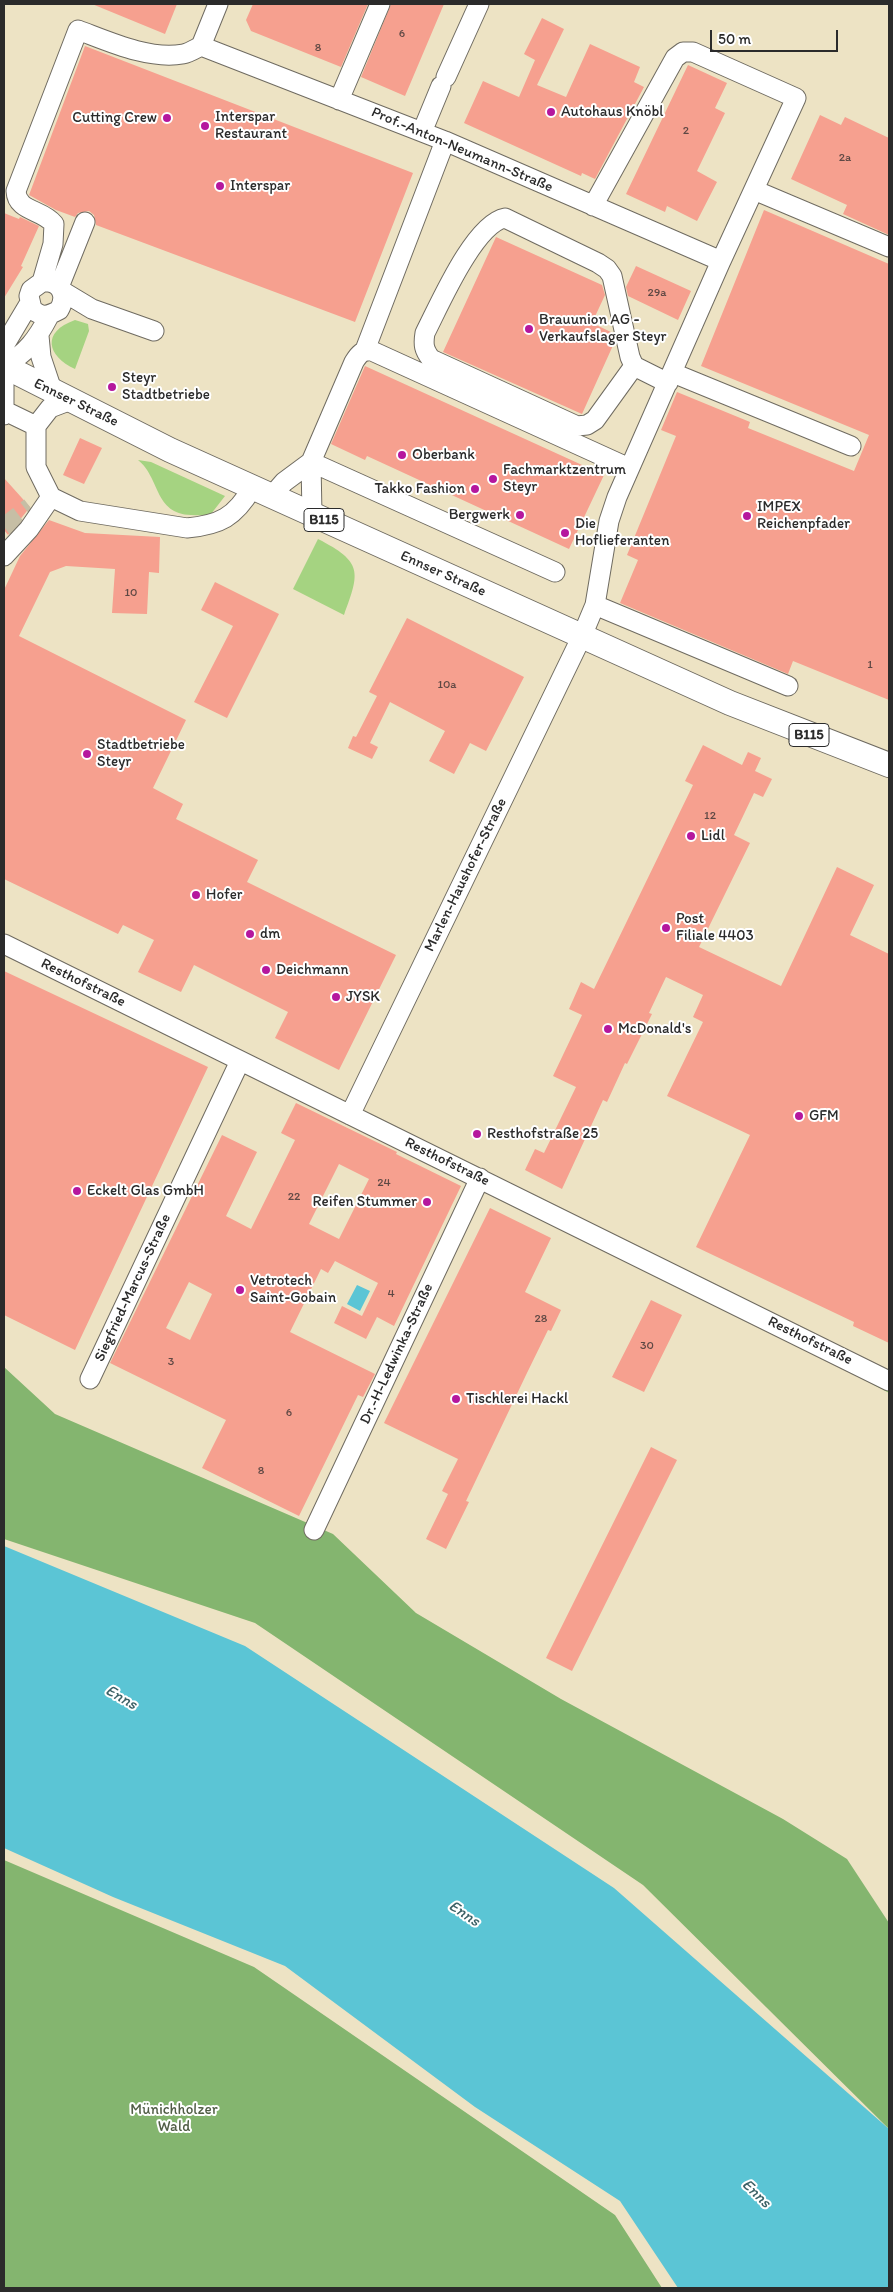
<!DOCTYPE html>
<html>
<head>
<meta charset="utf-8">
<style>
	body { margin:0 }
	#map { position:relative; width:893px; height:2292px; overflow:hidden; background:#ede3c4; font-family:Itim,sans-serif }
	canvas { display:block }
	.frame { position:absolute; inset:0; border:5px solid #2b2b2b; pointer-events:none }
	.scale { position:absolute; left:710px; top:30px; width:128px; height:22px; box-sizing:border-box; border:2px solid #2b2b2b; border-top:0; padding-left:6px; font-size:15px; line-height:18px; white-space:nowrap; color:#2b2b2b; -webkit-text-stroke:4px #fff; paint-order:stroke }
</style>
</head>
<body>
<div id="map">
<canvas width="893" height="2292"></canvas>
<div class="frame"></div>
<div class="scale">50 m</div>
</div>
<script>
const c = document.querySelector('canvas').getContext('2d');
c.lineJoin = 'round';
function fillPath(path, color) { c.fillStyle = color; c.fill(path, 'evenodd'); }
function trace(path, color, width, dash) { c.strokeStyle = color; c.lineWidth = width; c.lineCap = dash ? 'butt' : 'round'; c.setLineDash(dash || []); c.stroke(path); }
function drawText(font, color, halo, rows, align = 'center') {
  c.font = font + ' Itim,sans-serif'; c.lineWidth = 4; c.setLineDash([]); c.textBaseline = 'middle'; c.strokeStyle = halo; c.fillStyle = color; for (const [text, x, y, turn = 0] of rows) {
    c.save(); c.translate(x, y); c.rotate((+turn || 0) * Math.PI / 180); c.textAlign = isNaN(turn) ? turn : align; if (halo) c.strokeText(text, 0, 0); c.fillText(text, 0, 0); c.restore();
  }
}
fillPath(new Path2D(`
	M75,320L88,324L89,331L75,369C47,356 41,332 75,320Z
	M138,460L151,462L225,496L211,514C204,516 198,515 191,515C154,514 160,477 138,460Z
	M318,539C363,562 360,572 344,615L293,589Z
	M749,1319L889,1388V1393Z`), '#a5d381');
fillPath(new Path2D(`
	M4,1367L55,1414L333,1534L416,1613L561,1699L783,1819L847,1859L889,1923V2129L643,1885L255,1623L4,1539Z
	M4,1860L254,1967L615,2215L662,2288H4Z`), '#84b56f');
fillPath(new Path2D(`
	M357,1285L370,1291L360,1311L347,1304Z
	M4,1546L245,1646L614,1888L889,2129V2288H678L620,2201L475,2107L285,1966L113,1897L4,1848Z`), '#5bc5d5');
fillPath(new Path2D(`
	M92,4H177L165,34Z
	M253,4H368L341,67L251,31L246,20Z
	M391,4H444L405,96L361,77Z
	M542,18L564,29L537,85L566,97L590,44L640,67L634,82L644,87L595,179L582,173L581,176L464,123L483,81L519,97L535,60L524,54Z
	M85,46L413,173L355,322L96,225L94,215L89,211L78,213L75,217L56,210L29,195Z
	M688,65L727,83L715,108L725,113L697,171L717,182L697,221L667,206L665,212L626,194Z
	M820,115L841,125L845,117L889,138V235L843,214L847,205L791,179Z
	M764,210L889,264V700L793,661L788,674L620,603L638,560L627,555L676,436L661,430L677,392L750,422L748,428L854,471L869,435L701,366Z
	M4,213L19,219L20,217L39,226L21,266L23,267L4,298Z
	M496,237L602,285L605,295L592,323L613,333L615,341L582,414L443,352Z
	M636,266L691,291L678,320L628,296L626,287Z
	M365,366L604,475L569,549L367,456L365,460L331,444Z
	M80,438L102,448L84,484L63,475Z
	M4,478L30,507L8,535L4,530Z
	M49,520L85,533L160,537L159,573L149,572L147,614L112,613L115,569L66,566L50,572L19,636L186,720L153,788L183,804L176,819L258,860L247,882L396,955L339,1070L275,1038L288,1012L194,965L181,992L138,972L154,940L123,925L118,934L4,879V590L20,556Z
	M215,582L279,614L227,718L194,702L233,626L201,610Z
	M407,618L524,677L486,751L470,743L454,774L429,761L445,731L390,702L370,743L378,747L372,759L348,748L353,736L356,737L377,696L369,692Z
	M703,745L742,765L748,752L761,758L755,771L772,779L763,797L754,793L734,835L750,843L699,947L781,986L837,867L874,885L850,935L889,954V1343L853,1326L854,1322L696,1247L750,1135L667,1096L703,1022L693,1017L703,995L666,977L649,1013L652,1014L627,1064L625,1063L607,1102L603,1100L562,1189L525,1170L535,1149L544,1153L576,1087L553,1076L582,1015L569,1009L581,982L594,989L693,785L685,781Z
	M4,971L208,1067L75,1350L4,1315Z
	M296,1103L397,1152L396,1154L461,1186L394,1326L377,1317L366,1339L334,1323L342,1306L362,1316L378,1283L335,1261L328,1273L321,1269L290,1332L375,1374L363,1397L358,1395L299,1516L202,1468L226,1420L110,1363L222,1135L257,1152L226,1216L251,1229L295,1140L281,1133ZM339,1164L369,1179L339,1239L309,1224ZM189,1282L212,1294L190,1340L166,1328Z
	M490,1208L551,1238L525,1292L561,1310L551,1331L548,1330L526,1375L466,1501L469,1502L446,1549L426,1539L448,1494L442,1491L458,1459L384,1423Z
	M651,1300L682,1315L644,1392L612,1377Z
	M651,1447L677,1460L572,1671L546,1658Z`), '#f6a08f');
trace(new Path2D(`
	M4,527L30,507`), '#c6bea5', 19, [19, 9]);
const minor = new Path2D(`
	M201,46L445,141L721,261L617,497L609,521L595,605L582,636L350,1115
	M201,46L218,4
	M446,77L479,4
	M339,100L380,4
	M422,132L441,86
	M754,190L889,247
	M593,206L675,58L683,52H693L796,98L721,261
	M42,282C60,280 68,295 59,310C48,316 42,318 32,309L29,296L31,290L42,282L53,244L54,224C42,209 17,212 16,191L78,30C110,42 149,60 183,54C189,53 195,49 201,46
	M59,287L85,222
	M62,291L92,309L154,331
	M39,336L41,357L52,390
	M4,346L29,304
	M365,350L445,141
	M4,365C26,355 38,337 49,316
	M634,366L595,420L587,425L577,426L431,359C424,350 423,345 425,333C439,306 474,224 505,218L598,263L607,269L612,276L630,357L634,366L668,383
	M673,373L851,446
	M4,381V415
	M71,400L50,408L36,426V467L51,497L80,511L187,528C220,525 235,517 252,488
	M5,411L36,426
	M311,462L555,572
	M271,497L284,482L311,462
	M312,515L311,462L354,362C359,354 362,350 372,351L629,468
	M4,556L29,529L51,497
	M595,605L788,686
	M4,944L889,1381
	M90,1379L240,1061
	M314,1530L480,1178`);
const major = new Path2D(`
	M4,366L170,450L730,703L889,765`);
trace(minor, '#6f6b61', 21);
trace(major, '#6f6b61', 26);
trace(minor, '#fff', 19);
trace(major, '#fff', 24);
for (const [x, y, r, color] of [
	[551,112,5,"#b5179e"],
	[167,118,5,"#b5179e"],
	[205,126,5,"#b5179e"],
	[220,186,5,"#b5179e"],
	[529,329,5,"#b5179e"],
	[112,387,5,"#b5179e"],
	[402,455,5,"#b5179e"],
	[493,479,5,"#b5179e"],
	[475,489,5,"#b5179e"],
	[520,515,5,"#b5179e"],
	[747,516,5,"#b5179e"],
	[565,533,5,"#b5179e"],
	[87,754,5,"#b5179e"],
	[691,836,5,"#b5179e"],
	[196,895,5,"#b5179e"],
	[666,928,5,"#b5179e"],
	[250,934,5,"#b5179e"],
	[266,970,5,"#b5179e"],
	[336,997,5,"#b5179e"],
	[608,1029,5,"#b5179e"],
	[799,1116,5,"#b5179e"],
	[477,1134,5,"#b5179e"],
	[77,1191,5,"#b5179e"],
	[427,1202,5,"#b5179e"],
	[240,1290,5,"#b5179e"],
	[456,1399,5,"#b5179e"]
]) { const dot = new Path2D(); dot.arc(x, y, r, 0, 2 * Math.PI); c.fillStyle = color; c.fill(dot); trace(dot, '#fff', 2); }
drawText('12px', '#5e4844', null, [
	["6",402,34],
	["8",318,48],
	["2",686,131],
	["2a",845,158],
	["29a",657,293],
	["10",131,593],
	["1",870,665],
	["10a",447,685],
	["12",710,816],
	["24",384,1183],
	["22",294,1197],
	["4",391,1294],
	["28",541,1319],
	["30",647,1346],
	["3",171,1362],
	["6",289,1413],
	["8",261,1471]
]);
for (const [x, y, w] of [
	[324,520,40],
	[809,735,40]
]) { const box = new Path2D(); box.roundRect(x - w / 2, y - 11.5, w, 23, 4); c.fillStyle = '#fff'; c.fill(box); trace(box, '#2b2b2b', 1); }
drawText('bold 14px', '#2b2b2b', null, [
	["B115",324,520],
	["B115",809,735]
]);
drawText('15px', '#2b2b2b', '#fff', [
	["Autohaus Knöbl",561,112],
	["Interspar",215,117],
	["Restaurant",215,134],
	["Cutting Crew",157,118,"right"],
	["Interspar",230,186],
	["Brauunion AG -",539,320],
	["Verkaufslager Steyr",539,337],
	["Steyr",122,378],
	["Stadtbetriebe",122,395],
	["Oberbank",412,455],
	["Fachmarktzentrum",503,470],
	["Steyr",503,487],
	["Takko Fashion",465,489,"right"],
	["IMPEX",757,507],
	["Reichenpfader",757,524],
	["Bergwerk",510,515,"right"],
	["Die",575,524],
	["Hoflieferanten",575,541],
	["Stadtbetriebe",97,745],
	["Steyr",97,762],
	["Lidl",701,836],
	["Hofer",206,895],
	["Post",676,919],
	["Filiale 4403",676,936],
	["dm",260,934],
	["Deichmann",276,970],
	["JYSK",346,997],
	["McDonald's",618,1029],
	["GFM",809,1116],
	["Resthofstraße 25",487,1134],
	["Eckelt Glas GmbH",87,1191],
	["Reifen Stummer",417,1202,"right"],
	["Vetrotech",250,1281],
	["Saint-Gobain",250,1298],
	["Tischlerei Hackl",466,1399]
], 'left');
drawText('15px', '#2b2b2b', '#fff', [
	["Prof.-Anton-Neumann-Straße",462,150,23],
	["Ennser Straße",76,403,26],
	["Ennser Straße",443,574,24],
	["Marlen-Haushofer-Straße",466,875,-64],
	["Resthofstraße",83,983,26],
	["Resthofstraße",447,1162,26],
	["Siegfried-Marcus-Straße",133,1288,-65],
	["Resthofstraße",810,1341,26],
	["Dr.-H-Ledwinka-Straße",397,1354,-65]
]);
drawText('15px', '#505d45', '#fff', [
	["Münichholzer",174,2110],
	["Wald",174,2127]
]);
drawText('italic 16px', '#3c6166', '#fff', [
	["Enns",121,1698,30],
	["Enns",464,1914,34],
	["Enns",756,2194,44]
]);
</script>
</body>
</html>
